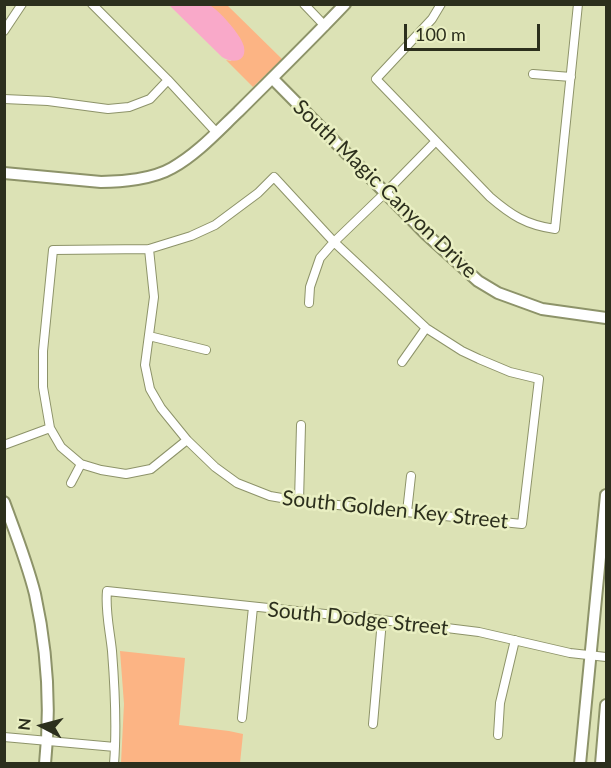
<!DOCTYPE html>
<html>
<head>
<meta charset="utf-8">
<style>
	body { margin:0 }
	#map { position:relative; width:611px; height:768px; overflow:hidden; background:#dce2b5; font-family:Lato,sans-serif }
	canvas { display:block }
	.frame { position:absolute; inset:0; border:6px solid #2c2f1d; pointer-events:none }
	.north { position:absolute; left:12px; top:696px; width:60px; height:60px; -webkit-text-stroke:4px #e9efc2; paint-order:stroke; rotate:276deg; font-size:16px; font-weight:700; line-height:24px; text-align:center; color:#2c2f1d }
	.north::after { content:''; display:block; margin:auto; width:21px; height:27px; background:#2c2f1d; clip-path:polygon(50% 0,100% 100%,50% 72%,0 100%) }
	.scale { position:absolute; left:404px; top:24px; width:136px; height:27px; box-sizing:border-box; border:3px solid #2c2f1d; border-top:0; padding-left:8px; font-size:18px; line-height:21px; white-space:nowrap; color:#2c2f1d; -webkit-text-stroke:4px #e9efc2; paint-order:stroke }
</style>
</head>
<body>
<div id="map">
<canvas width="611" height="768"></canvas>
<div class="frame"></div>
<div class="north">N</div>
<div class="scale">100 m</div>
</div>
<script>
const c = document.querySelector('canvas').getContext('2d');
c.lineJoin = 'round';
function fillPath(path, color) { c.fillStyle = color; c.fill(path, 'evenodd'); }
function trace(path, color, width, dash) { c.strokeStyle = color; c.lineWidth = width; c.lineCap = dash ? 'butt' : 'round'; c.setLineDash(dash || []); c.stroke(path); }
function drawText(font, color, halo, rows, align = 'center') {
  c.font = font + ' Lato,sans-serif'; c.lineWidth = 5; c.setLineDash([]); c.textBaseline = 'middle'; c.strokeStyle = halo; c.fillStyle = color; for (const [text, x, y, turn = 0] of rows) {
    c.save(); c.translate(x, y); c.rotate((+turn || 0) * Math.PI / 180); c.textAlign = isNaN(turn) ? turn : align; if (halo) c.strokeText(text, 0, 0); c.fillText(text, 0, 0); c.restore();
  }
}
fillPath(new Path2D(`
	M208,5H227L282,59L253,87L226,60L231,61L240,39C232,26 220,14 208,5Z
	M120,651L185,658L179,725L229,731L243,734L240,763H121L124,704Z`), '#fcb484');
fillPath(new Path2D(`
	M169,5C177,4 202,3 207,4C217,7 243,37 244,47C247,63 231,63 222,57Z`), '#f9a9c9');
const street = new Path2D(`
	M92,4L168,80L216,132
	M304,4L325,26
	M441,4L432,19L376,79L490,197C511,215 526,225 555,229L578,4
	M4,31L22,4
	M533,74L571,77
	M4,99L48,101L108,109L129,107L150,99L168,80
	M274,177L334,242L426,328L462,351L479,359L510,372L539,379L522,524L299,501L270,496L237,483L215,467L187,440L151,469L126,474L101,470L81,464L61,447L50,428L43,387V351L53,250L149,249L191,236L215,225L258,193Z
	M149,249L154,297L145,365L150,389L161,408L187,440
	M309,303L310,287L320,258L334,242L386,192L436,141
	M149,336L206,350
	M402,362L426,328
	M4,445L50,428
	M71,483L81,464
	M299,501L301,425
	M407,512L411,476
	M242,718L253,607
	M373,724L382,620
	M498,735L500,703L515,640
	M4,737L115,747
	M114,764C117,726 115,689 112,651C110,631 105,611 107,591L382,620L479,632L570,653L606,657`);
const secondary = new Path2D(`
	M272,78L426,234L478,281L498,293L542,309L606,318
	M4,173L101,182C122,182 153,179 172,168C197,154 217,132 238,112C274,76 310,41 345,4
	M4,502C15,532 27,562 35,594C47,649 51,707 45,764
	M580,764L606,495
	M601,764L606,705`);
trace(street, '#8d9369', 10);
trace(secondary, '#8d9369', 14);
trace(street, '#fff', 8);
trace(secondary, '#fff', 10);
drawText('21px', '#2c2f1d', '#e9efc2', [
	["South Magic Canyon Drive",385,189,44],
	["South Golden Key Street",395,510,6],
	["South Dodge Street",358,619,6]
]);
</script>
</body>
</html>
